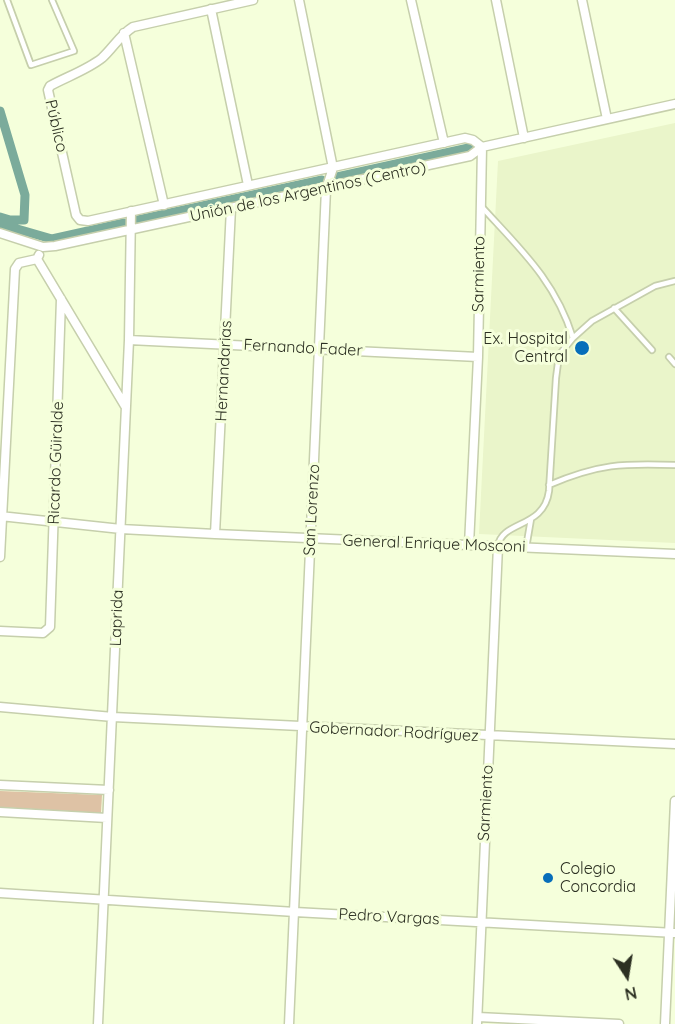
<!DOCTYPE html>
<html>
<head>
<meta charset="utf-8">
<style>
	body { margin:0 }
	#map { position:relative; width:675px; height:1024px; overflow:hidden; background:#f5ffdb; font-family:Quicksand,sans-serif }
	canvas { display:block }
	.north { position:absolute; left:597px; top:946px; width:60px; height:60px; -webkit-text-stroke:4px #f5ffdb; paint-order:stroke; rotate:168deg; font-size:16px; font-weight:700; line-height:24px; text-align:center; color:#2c3022 }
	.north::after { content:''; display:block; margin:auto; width:21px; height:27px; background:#2c3022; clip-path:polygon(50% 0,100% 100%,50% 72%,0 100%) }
</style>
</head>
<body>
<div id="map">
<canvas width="675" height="1024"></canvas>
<div class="north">N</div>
</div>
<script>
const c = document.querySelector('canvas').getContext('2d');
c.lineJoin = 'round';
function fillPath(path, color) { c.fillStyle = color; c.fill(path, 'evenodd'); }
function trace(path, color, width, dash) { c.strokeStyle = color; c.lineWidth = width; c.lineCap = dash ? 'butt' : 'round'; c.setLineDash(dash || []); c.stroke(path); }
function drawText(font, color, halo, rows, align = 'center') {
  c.font = font + ' Quicksand,sans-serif'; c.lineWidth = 6; c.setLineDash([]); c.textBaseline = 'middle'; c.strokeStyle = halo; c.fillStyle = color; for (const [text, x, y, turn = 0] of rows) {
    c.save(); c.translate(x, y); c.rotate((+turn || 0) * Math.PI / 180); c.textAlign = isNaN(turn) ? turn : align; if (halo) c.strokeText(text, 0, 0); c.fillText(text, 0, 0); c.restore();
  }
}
fillPath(new Path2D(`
	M675,123V543L479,534L498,161Z`), '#eaf5ca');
fillPath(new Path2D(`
	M0,791L102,795L101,813L0,807Z`), '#dec2a5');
trace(new Path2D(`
	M0,111L25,195L24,220H10L0,217
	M337,177L473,147
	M138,220L322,180
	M0,224L52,239L124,223`), '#7bab9b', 9);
const service = new Path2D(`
	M7,0L31,65L74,51L52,0
	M481,206C520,249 555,280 573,338
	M614,308L652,350
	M669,357L675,364
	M549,485C598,464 623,463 675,465
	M498,546C502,520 544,529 549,491L556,378L559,355L573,338L592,321L655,286L675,281
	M526,548L531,519`);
const minor = new Path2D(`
	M253,0L133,27C120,35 113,48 102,58C87,70 66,77 50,86L48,90L76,215L80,220L88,221L465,138L473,140L482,147
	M411,0L444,143
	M496,0L524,138
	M582,0L607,119
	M211,9L248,185
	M124,33L164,205
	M0,233L43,247L55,246L470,156L482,147L675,104
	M39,255L37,259L125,406
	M129,340L478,357
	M0,516L121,529L215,534L675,554
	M215,534L231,208
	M469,545L478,357L482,147
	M0,557L15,269L19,263L37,259
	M0,631L43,633L50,627L61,299
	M0,707L113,717L675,744
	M0,785L109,790
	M0,812L107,818
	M0,893L295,912L675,933
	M478,1017L619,1024
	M98,1024L129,340L131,211
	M289,1024L326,189L333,168L299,0
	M477,1024L498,546
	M665,1024L675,801`);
trace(service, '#c6cfac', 8);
trace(minor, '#c6cfac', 11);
trace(service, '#fff', 4.5);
trace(minor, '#fff', 8);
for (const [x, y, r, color] of [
	[582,348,8,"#076eba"],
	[548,878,6,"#076eba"]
]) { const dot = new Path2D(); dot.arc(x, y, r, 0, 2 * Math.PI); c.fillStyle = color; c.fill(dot); trace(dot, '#f5ffdb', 2); }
drawText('16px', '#2c3022', '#f5ffdb', [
	["Público",56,126,77],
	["Unión de los Argentinos (Centro)",308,192,-12],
	["Sarmiento",479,274,-89],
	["Fernando Fader",303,348,3],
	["Hernandarias",224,371,-87],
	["Ricardo Güiralde",56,463,-88],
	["San Lorenzo",312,510,-87],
	["General Enrique Mosconi",434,544,2],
	["Laprida",117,618,-88],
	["Gobernador Rodríguez",394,732,3],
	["Sarmiento",486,803,-87],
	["Pedro Vargas",389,917,3]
]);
drawText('16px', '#2c3022', '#f5ffdb', [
	["Ex. Hospital",568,339],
	["Central",568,357],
	["Colegio",560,869,"left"],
	["Concordia",560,887,"left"]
], 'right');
</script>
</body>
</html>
